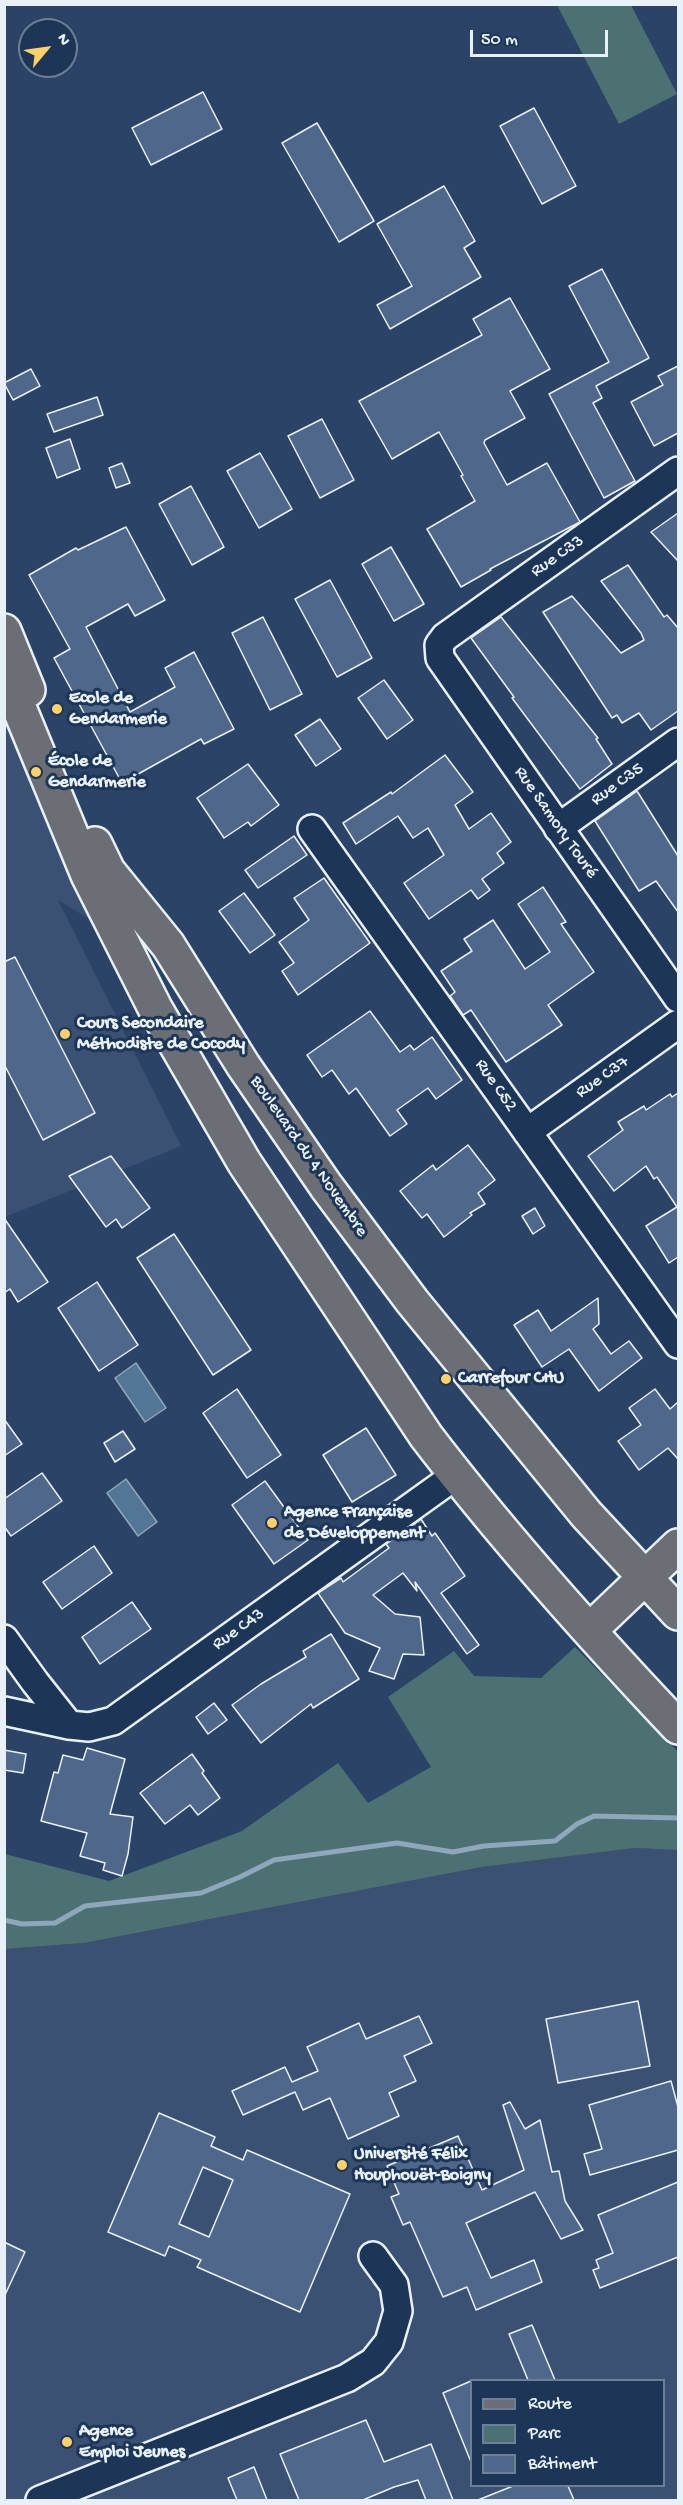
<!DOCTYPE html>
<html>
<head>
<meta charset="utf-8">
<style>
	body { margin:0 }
	#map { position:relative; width:683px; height:2505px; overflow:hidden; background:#2b4366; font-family:"Gochi Hand",sans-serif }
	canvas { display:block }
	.frame { position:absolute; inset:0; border:6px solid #e8f1f8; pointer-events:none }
	.legend { position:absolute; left:470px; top:2379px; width:195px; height:108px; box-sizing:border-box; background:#1d3557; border:2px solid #6e8097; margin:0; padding:8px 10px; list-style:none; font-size:18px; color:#e8f1f8 }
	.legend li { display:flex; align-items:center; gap:12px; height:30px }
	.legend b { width:30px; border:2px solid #6e8097 }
	.north { position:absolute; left:18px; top:18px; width:60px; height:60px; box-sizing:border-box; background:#1d3557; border:2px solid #6e8097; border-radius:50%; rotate:61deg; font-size:16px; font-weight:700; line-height:24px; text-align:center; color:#e8f1f8 }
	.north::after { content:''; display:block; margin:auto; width:21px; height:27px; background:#ffd166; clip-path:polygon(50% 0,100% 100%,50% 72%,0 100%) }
	.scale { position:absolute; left:470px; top:30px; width:138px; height:27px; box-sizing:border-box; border:3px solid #e8f1f8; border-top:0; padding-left:8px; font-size:18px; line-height:21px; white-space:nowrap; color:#e8f1f8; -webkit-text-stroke:4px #1d3557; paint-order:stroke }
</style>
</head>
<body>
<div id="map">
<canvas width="683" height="2505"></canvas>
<div class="frame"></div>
<ul class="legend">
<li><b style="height:8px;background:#6b6f75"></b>Route</li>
<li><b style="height:16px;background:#4d7072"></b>Parc</li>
<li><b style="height:16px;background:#50678c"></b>Bâtiment</li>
</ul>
<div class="north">N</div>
<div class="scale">50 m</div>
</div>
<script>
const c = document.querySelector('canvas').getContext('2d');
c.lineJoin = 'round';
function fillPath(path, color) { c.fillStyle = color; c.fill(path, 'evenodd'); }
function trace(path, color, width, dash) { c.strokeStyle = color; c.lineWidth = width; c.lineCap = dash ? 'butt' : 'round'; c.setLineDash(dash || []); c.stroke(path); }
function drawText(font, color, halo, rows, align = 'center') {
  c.font = font + ' "Gochi Hand",sans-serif'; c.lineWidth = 6; c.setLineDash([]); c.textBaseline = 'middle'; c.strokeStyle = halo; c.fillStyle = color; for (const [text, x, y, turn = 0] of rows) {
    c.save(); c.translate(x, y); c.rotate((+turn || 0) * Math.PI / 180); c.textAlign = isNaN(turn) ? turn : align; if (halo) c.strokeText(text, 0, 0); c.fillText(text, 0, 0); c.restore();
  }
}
fillPath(new Path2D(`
	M4,718L91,920L58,900L181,1146L5,1217Z
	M635,1848L678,1850V2500H5V1949L84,1943L482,1867ZM472,2380H664V2486H472Z`), '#3a5174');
fillPath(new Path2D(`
	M557,5H631L677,94L619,124Z
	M575,1647L678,1752V1850L635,1848L482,1867L84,1943L5,1949V1854L109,1881L242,1831L338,1763L368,1803L431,1767L388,1697L454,1651L474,1676L541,1678Z`), '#4d7072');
const water = new Path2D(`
	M136,1363L166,1408L145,1422L115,1378Z
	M126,1479L157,1522L138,1536L107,1493Z`);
fillPath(water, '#547696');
trace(water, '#8fa7bd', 1.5);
trace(new Path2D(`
	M4,1920L22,1924L55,1923L85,1906L201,1893L240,1877L274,1860L397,1843L453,1852L484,1846L555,1841L577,1824L594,1816L678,1818`), '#8fa7bd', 5);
const building = new Path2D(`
	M203,92L222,129L151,165L132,128Z
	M534,108L576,186L542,204L500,126Z
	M317,123L374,221L339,242L282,143Z
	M444,186L475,241L464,248L481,277L390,329L377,305L412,286L377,224Z
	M602,269L649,358L596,386L602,398L593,403L635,481L604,498L549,394L609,362L569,286Z
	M510,298L550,369L510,391L525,418L485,440L484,443L507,485L547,463L580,522L490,569L491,570L461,587L427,529L475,501L461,476L463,475L439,432L392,459L359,401L482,335L473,319Z
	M678,366V433L654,446L631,402L663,385L658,376Z
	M31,369L40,386L13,400L4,383Z
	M97,397L103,415L54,432L47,414Z
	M322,419L354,480L320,498L288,436Z
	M70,439L80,469L57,478L46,448Z
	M260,453L292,509L259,528L227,471Z
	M122,463L130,483L116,488L109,468Z
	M191,486L224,547L192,565L159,504Z
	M678,513V561L651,532Z
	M126,527L165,600L135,616L128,604L86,627L130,712L175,687L165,668L194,652L234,729L204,744L201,739L122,783L54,658L70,649L29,575L76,548L78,550Z
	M391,547L424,604L394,621L362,564Z
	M628,565L664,617L667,615L678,628V711L651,730L639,713L622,723L617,715L612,718L543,612L572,596L621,653L644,640L641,633L601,581Z
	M330,580L372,658L337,677L295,599Z
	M263,617L302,694L270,710L232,633Z
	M501,617L598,738L596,739L612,764L580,789L512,698L514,697L471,638Z
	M384,680L413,720L387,739L358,698Z
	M320,719L341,749L316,766L295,735Z
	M445,755L473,792L455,805L469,829L491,813L511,842L497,853L504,863L482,879L490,890L478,899L471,890L429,919L404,883L444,855L428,828L413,838L398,816L356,844L343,823L391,792L392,794Z
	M248,764L279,805L251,826L248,822L224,838L197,798Z
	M637,791L678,856V912L656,881L639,891L595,821Z
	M294,836L307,855L258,888L245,870Z
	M324,878L370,943L298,995L282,971L294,963L279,942L309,920L294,898Z
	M543,887L566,922L561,924L594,972L548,1005L562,1025L506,1062L471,1010L463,1015L450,996L455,992L441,971L472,951L464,939L493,920L525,969L550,952L518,904Z
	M244,893L275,935L250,953L219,911Z
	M15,957L95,1113L43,1140L4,1064V962Z
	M370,1011L400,1052L410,1045L414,1050L432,1037L462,1080L436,1099L428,1088L397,1110L407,1124L390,1136L356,1088L349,1094L332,1070L322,1077L307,1055Z
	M678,1093V1257L669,1263L646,1226L677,1207L657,1177L654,1179L646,1166L614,1191L588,1156L623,1130L618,1122L644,1106L646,1110L670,1094L672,1097Z
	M468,1145L495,1180L478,1193L485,1204L470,1213L472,1215L444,1237L427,1214L422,1218L400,1191L433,1165L436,1170Z
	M111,1156L150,1208L122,1228L116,1219L106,1227L69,1176Z
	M535,1208L545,1226L533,1234L522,1216Z
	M4,1218L48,1282L18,1302L10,1289L4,1293Z
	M174,1234L251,1350L213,1375L137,1258Z
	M97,1282L138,1345L99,1371L58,1308Z
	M598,1298L599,1324L593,1329L611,1354L629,1341L642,1358L599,1391L569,1349L542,1367L514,1325L538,1310L551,1331Z
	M237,1389L281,1455L247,1478L203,1413Z
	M655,1389L670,1409L678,1402V1459L668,1448L639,1470L618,1441L641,1425L629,1408Z
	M4,1419L22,1444L4,1456Z
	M366,1428L396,1475L352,1502L323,1455Z
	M123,1431L135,1449L115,1462L104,1443Z
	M42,1473L62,1501L11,1536L4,1526V1499Z
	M265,1481L308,1540L274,1564L232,1505Z
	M421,1519L432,1536L435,1533L465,1576L441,1593L479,1645L467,1654L415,1582L417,1591L403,1573L373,1595L395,1614L420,1617L424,1655L403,1654L394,1679L369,1671L380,1648L345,1633L318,1593L341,1578L343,1582L389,1548L386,1544Z
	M94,1546L112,1573L62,1609L43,1582Z
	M132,1602L151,1629L100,1664L82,1637Z
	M331,1634L359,1679L313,1708L311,1704L261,1743L232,1705L261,1684L306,1657L303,1651Z
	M214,1703L227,1720L208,1734L196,1717Z
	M87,1748L125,1759L110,1814L133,1817L128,1854L122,1876L103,1870L105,1863L80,1856L87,1833L41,1821L54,1772L58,1773L63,1755L83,1760Z
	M4,1750L26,1754L23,1773L4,1770Z
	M192,1754L204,1771L202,1773L220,1798L198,1815L190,1805L165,1824L140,1793Z
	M638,2001L650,2066L558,2083L546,2019Z
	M419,2016L432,2043L404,2056L416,2081L389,2093L399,2116L348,2139L330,2098L303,2110L295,2092L243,2115L232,2091L285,2067L292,2082L318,2071L307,2047L359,2023L366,2039Z
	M671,2081L678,2107V2150L590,2175L584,2154L602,2149L589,2105Z
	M510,2102L525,2129L540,2120L552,2172L559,2171L565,2201L583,2230L561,2239L535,2192L466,2223L491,2278L534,2260L542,2282L476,2310L467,2287L443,2297L410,2222L403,2225L391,2197L399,2194L387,2166L458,2136L482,2190L524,2170L503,2105Z
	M159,2113L215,2137L211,2146L243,2160L247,2150L350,2194L300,2312L197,2267L201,2260L169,2246L165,2256L108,2232ZM203,2167L233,2180L209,2237L179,2224Z
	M678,2182V2257L600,2288L593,2270L599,2268L596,2260L613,2253L598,2215Z
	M4,2242L25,2252L4,2297Z
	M532,2325L555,2380H528L509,2334Z
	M471,2381V2462L443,2393Z
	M366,2420L384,2462L431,2444L453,2500H426L418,2480L394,2487L363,2500H299L280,2454Z
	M254,2467L267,2500H237L228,2478Z
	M513,2486H568L574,2500H478Z`);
fillPath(building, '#50678c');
trace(building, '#e8f1f8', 1.5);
const minor = new Path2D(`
	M678,471L445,637L439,645L440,658L678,998
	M558,828L678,742
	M312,829L678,1344
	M527,1132L678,1024
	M4,1639L35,1682L69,1725
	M4,1711L69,1725L89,1727L113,1721L456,1475
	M40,2500L347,2378L373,2362L389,2342L398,2311L394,2285L373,2256`);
const major = new Path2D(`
	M4,631L28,690
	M4,671L88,875L155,1008L244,1162L426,1436C504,1538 590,1634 678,1727
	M95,844L108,871L168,945L243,1065L326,1186L412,1301L586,1514L678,1613
	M590,1630L678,1546`);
trace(minor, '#e8f1f8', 32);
trace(major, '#e8f1f8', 38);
trace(minor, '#1d3557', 27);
trace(major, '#6b6f75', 33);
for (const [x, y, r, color] of [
	[57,709,6,"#ffd166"],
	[36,772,6,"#ffd166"],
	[65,1034,6,"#ffd166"],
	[446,1379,6,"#ffd166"],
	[272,1523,6,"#ffd166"],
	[342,2165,6,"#ffd166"],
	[67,2442,6,"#ffd166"]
]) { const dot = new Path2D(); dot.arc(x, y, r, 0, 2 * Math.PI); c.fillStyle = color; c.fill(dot); trace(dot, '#1d3557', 2); }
drawText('18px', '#e8f1f8', '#1d3557', [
	["Rue C33",558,557,-35],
	["Rue C35",618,785,-36],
	["Rue Samory Touré",555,823,55],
	["Rue C37",603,1078,-35],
	["Rue C52",495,1086,55],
	["Boulevard du 4 Novembre",308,1157,55],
	["Rue C43",239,1630,-36]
]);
drawText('bold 18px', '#e8f1f8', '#1d3557', [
	["Ecole de",69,699],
	["Gendarmerie",69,720],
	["École de",48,762],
	["Gendarmerie",48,783],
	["Cours Secondaire",77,1024],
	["Méthodiste de Cocody",77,1045],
	["Carrefour CHU",458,1379],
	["Agence Française",284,1513],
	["de Développement",284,1534],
	["Université Félix",354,2155],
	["Houphouët-Boigny",354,2176],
	["Agence",79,2432],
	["Emploi Jeunes",79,2453]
], 'left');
</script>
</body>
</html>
